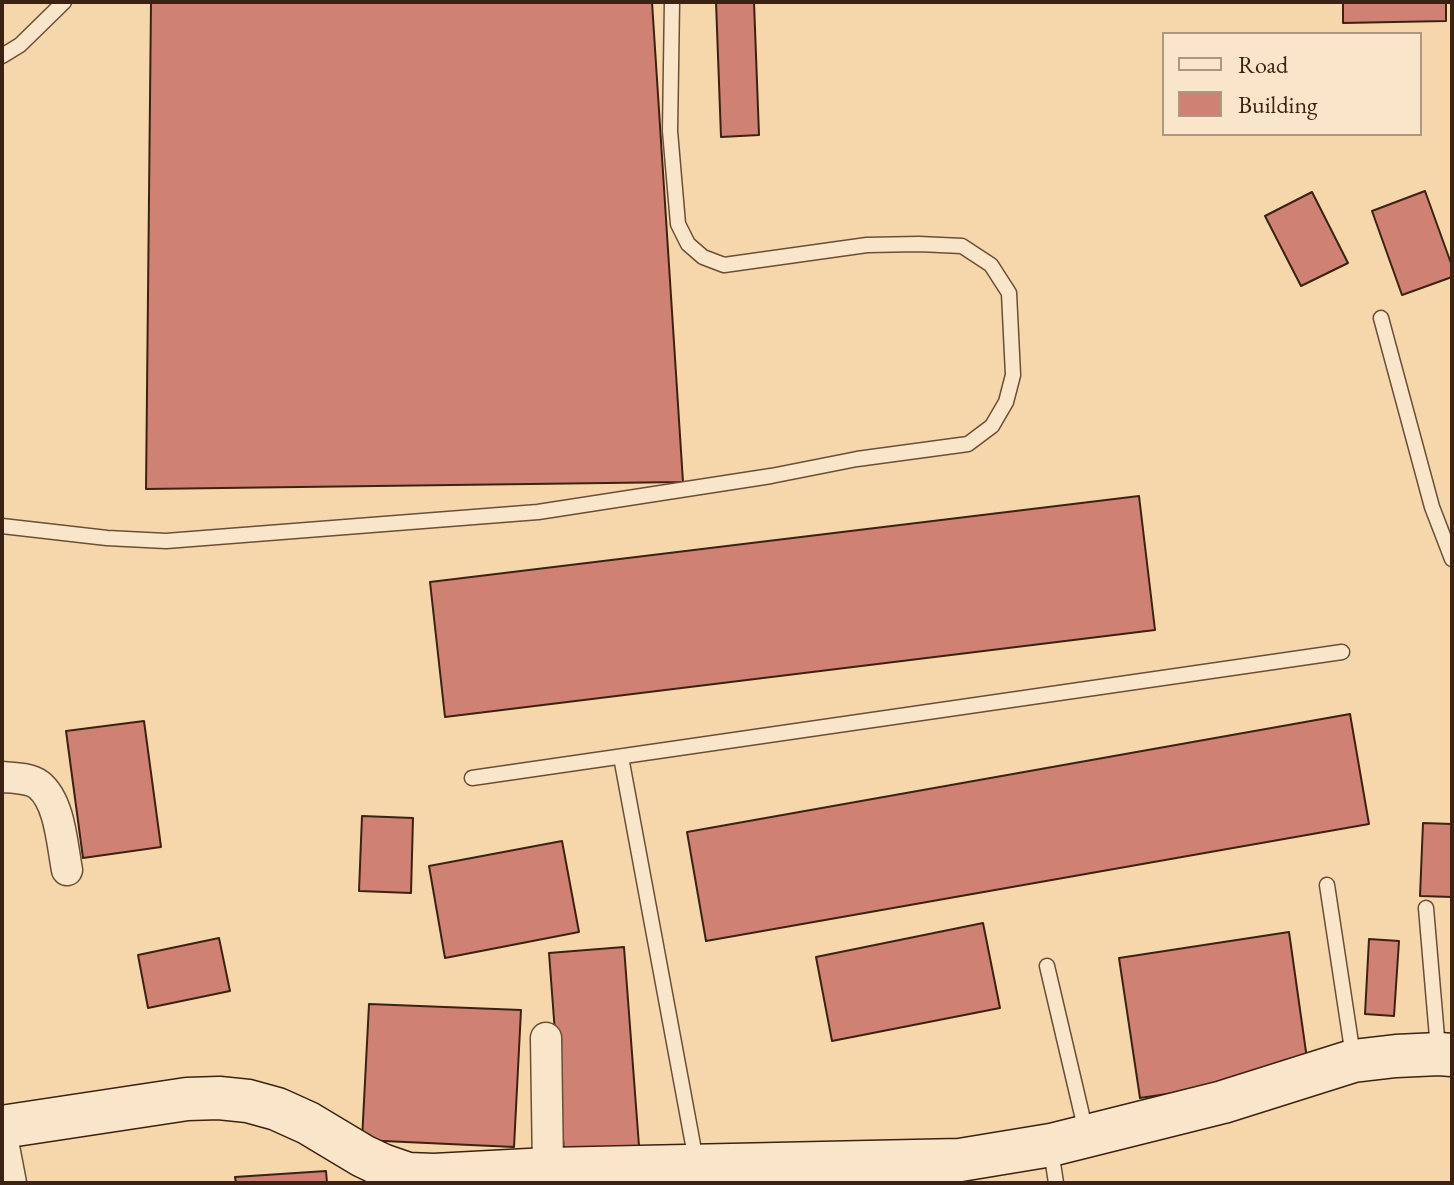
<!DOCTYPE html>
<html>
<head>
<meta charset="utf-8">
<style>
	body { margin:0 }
	#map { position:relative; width:1454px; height:1185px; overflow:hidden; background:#f6d7ac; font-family:"EB Garamond",serif }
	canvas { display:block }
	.frame { position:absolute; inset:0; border:4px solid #3b2212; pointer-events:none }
	.legend { position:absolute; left:1162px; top:32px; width:260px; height:104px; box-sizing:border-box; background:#f9e5c9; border:2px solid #ad9780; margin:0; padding:10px 14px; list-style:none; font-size:24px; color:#3b2212 }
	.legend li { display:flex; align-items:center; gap:16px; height:40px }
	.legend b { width:40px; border:2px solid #ad9780 }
</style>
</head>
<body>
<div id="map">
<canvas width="1454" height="1185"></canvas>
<div class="frame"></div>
<ul class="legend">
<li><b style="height:10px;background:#f9e5c9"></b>Road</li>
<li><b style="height:22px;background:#cf8174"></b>Building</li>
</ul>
</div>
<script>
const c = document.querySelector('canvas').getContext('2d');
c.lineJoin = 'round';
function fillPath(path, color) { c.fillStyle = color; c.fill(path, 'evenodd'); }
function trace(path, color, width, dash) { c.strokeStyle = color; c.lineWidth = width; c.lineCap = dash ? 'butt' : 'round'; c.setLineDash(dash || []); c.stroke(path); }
const building = new Path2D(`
	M151,2H652L683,482L146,489Z
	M716,2H754L759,135L721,137Z
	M1343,2H1446V21L1343,23Z
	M1425,191L1452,266V277L1402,295L1372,211Z
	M1312,192L1348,263L1301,286L1265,216Z
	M1139,496L1155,630L445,717L430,582Z
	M1350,714L1369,824L706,941L687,832Z
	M144,721L161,847L83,858L66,731Z
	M362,816L413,818L411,893L359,891Z
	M1423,823L1452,824V897L1420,896Z
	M562,841L579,932L445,958L429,866Z
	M983,923L1000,1008L832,1041L816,957Z
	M1289,932L1309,1073L1140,1098L1119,958Z
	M219,938L230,991L148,1008L138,955Z
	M1369,939L1399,941L1394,1016L1365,1014Z
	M624,947L639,1146L564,1152L549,953Z
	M369,1004L521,1010L514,1147L362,1140Z
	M326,1171L327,1183H236L235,1177Z`);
fillPath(building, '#cf8174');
trace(building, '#3b2212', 2);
const lane = new Path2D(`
	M2,56L20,45L64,2
	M1381,318L1432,507L1452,559
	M2,526L107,538L166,541L538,512L771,476L857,459L968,444L992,426L1006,402L1013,375L1009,293L991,265L962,246L919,244L867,245L724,265L703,257L688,244L678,224L670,131L672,2
	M621,757L696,1161
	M472,778L1342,652
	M1327,885L1353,1056
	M1426,908L1438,1049
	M1047,966L1086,1132
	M1051,1150L1056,1183`);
const street = new Path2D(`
	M2,777C14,778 30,778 39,785C60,802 62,844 67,870
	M546,1038L548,1169
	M2,1136L11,1183`);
const secondary = new Path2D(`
	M2,1127L187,1099L219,1098L248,1101L277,1109L308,1123L363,1156L382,1165L408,1174L434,1175L548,1169L960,1160L1051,1145L1223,1102L1353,1061L1396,1056L1439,1054L1452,1055`);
trace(lane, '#6a4f38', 17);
trace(street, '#6a4f38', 33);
trace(secondary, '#3b2212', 45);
trace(lane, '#f9e5c9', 14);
trace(street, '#f9e5c9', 30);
trace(secondary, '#f9e5c9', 42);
</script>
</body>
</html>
